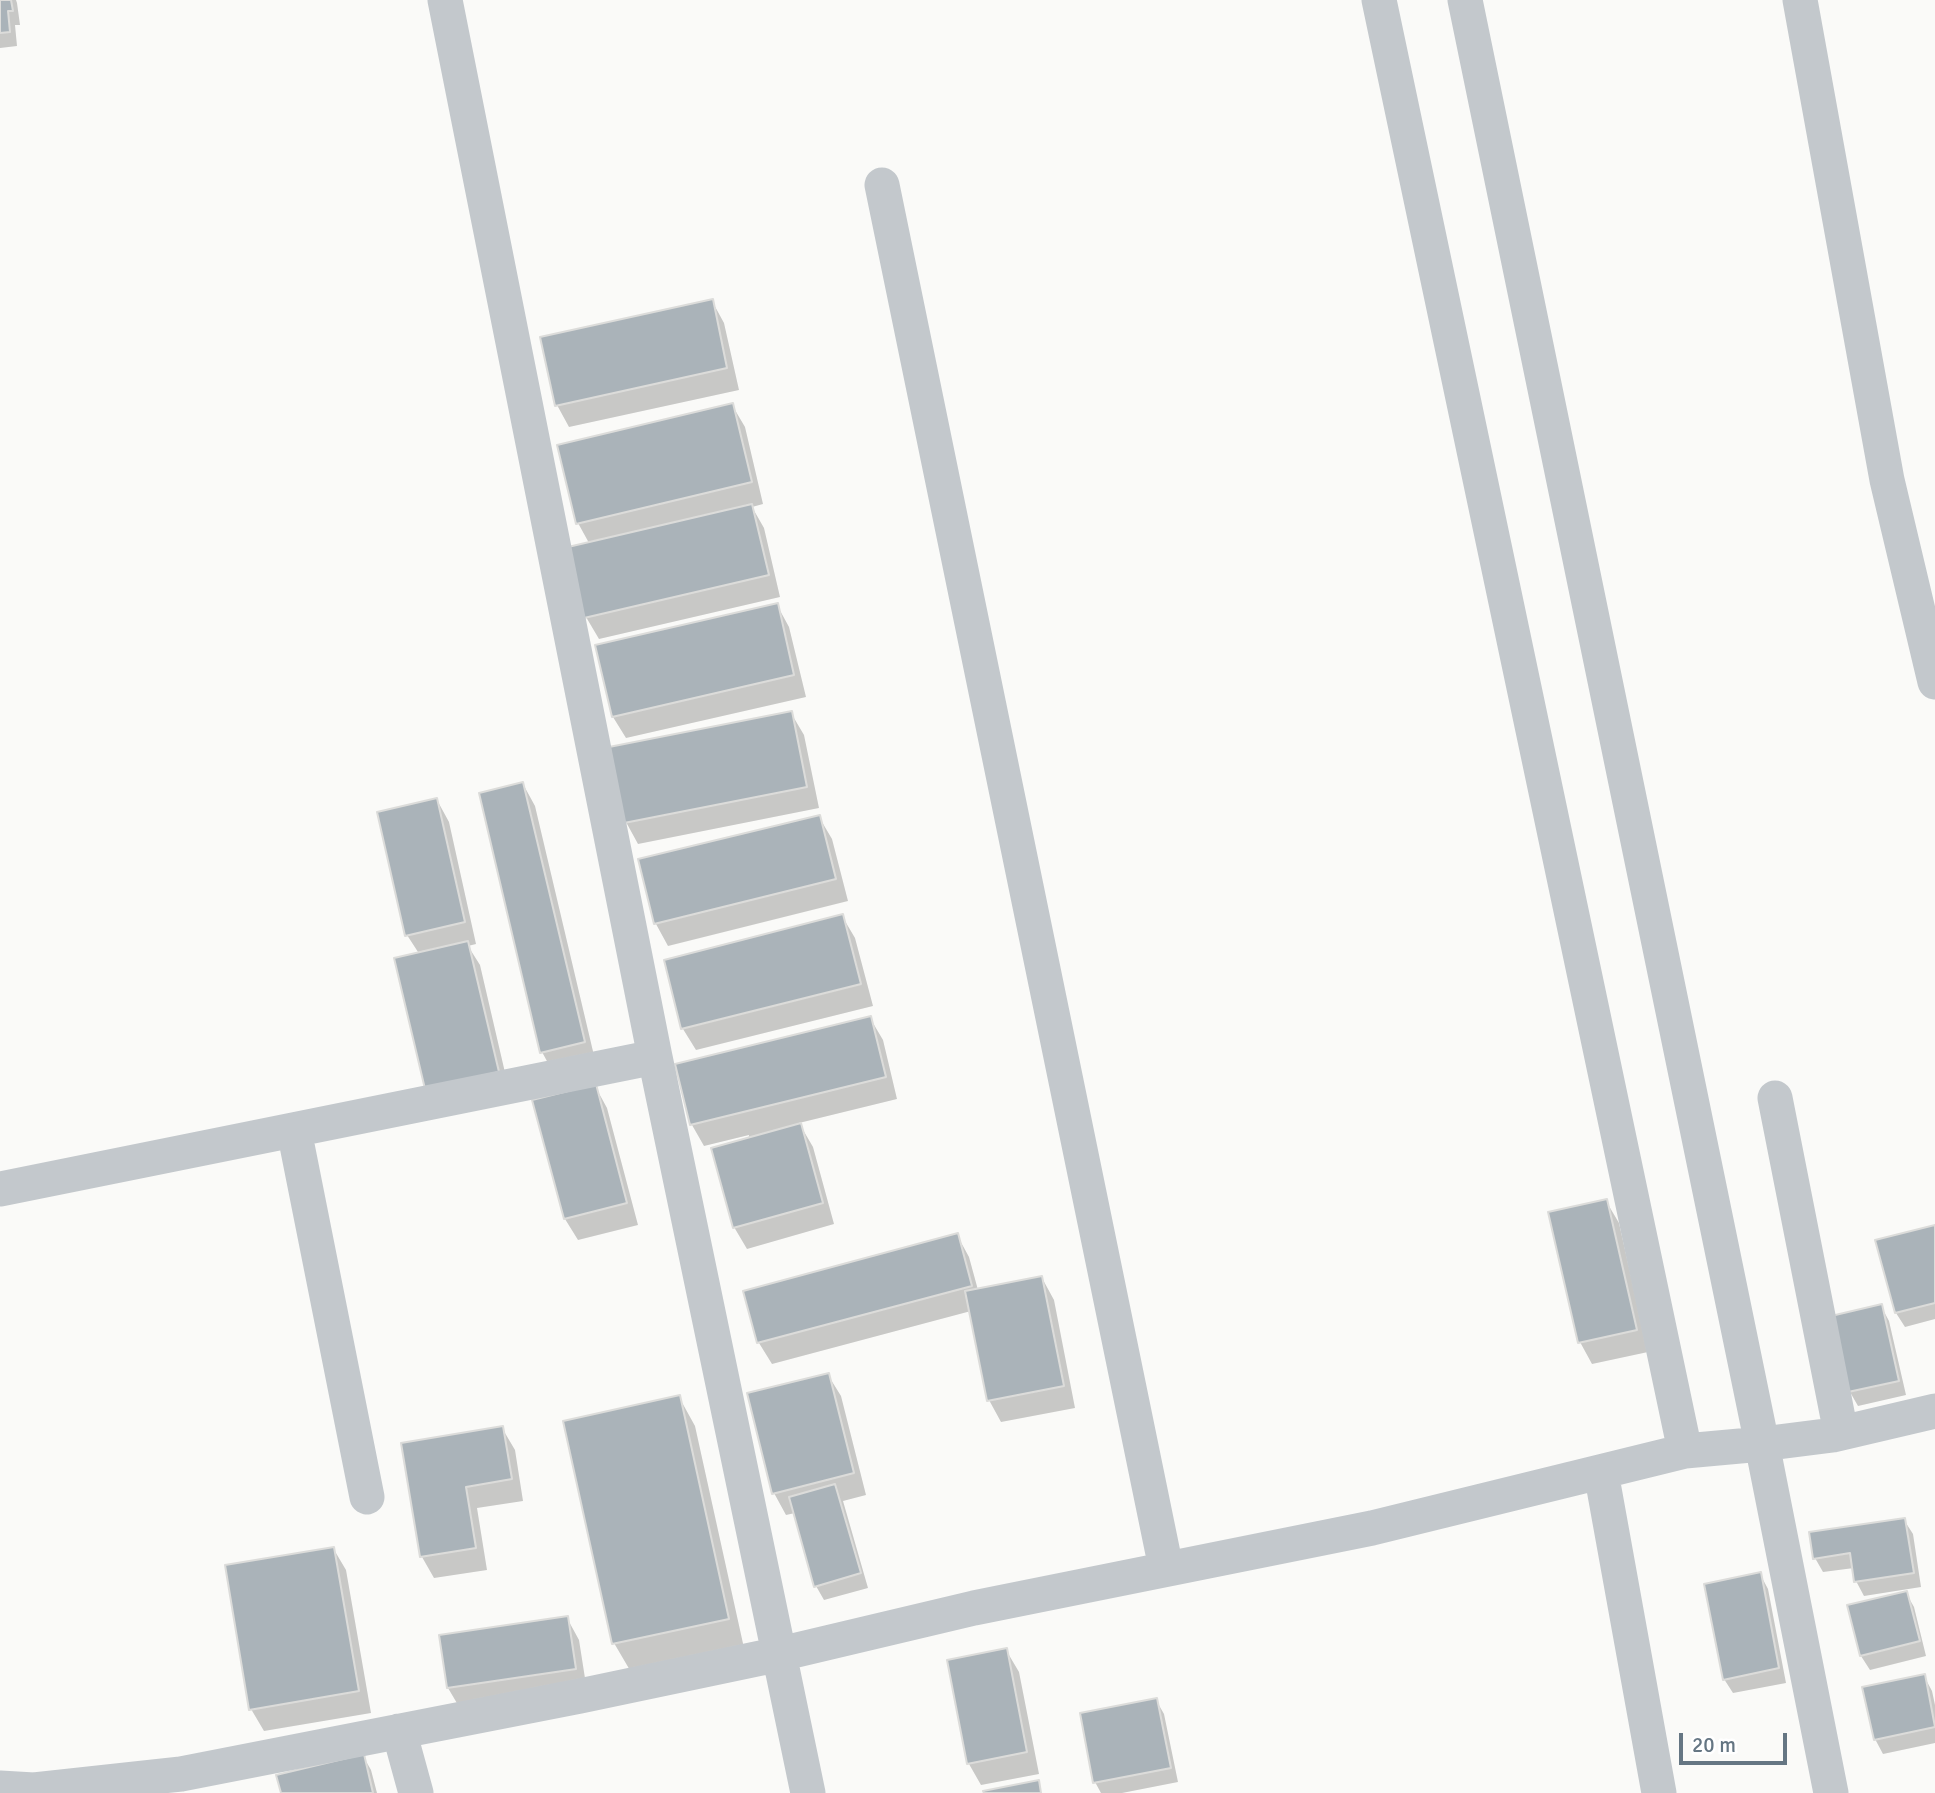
<!DOCTYPE html>
<html>
<head>
<meta charset="utf-8">
<style>
	body { margin:0 }
	#map { position:relative; width:1935px; height:1793px; overflow:hidden; background:#fafaf8; font-family:Signika,sans-serif }
	canvas { display:block }
	.scale { position:absolute; left:1679px; top:1733px; width:108px; height:32px; box-sizing:border-box; border:4px solid #657683; border-top:0; padding-left:9px; font-size:21px; line-height:24px; white-space:nowrap; color:#657683; -webkit-text-stroke:5px #fff; paint-order:stroke }
</style>
</head>
<body>
<div id="map">
<canvas width="1935" height="1793"></canvas>
<div class="scale">20 m</div>
</div>
<script>
const c = document.querySelector('canvas').getContext('2d');
c.lineJoin = 'round';
function fillPath(path, color) { c.fillStyle = color; c.fill(path, 'evenodd'); }
function trace(path, color, width, dash) { c.strokeStyle = color; c.lineWidth = width; c.lineCap = dash ? 'butt' : 'round'; c.setLineDash(dash || []); c.stroke(path); }
fillPath(new Path2D(`
	M0,0H16L17,3L20,25H15L17,46L0,48Z
	M712,301L724,323L739,390L569,427L557,405Z
	M732,405L745,427L763,504L752,507L764,528L780,597L599,639L586,617L589,543L578,523Z
	M777,605L789,627L806,697L626,738L613,717Z
	M791,713L804,735L819,808L638,844L626,822Z
	M523,784L535,806L596,1064L554,1074L542,1052Z
	M437,800L449,822L476,944L468,946L480,965L510,1094L407,935Z
	M819,817L832,839L848,901L668,946L656,924L640,860Z
	M842,916L855,938L873,1006L696,1050L683,1029Z
	M870,1018L883,1040L897,1099L799,1123L813,1147L834,1224L747,1249L734,1227L749,1135L704,1146L692,1125L677,1066Z
	M595,1086L607,1108L638,1225L578,1240L565,1219Z
	M1606,1201L1619,1223L1648,1352L1592,1364L1580,1342Z
	M1935,1226V1319L1905,1327L1896,1313L1878,1241Z
	M957,1235L969,1257L978,1290L1042,1278L1054,1300L1075,1408L1001,1422L989,1400L971,1311L772,1364L759,1343L745,1292Z
	M1881,1306L1889,1321L1906,1395L1858,1406L1850,1392Z
	M828,1375L841,1396L866,1495L843,1501L868,1588L824,1600L816,1586L795,1513L786,1515L774,1493Z
	M679,1397L695,1426L744,1648L631,1672L614,1643Z
	M502,1428L515,1450L523,1501L477,1508L487,1570L434,1578L422,1557Z
	M1904,1520L1913,1534L1921,1587L1864,1596L1856,1581L1854,1568L1823,1572L1815,1558Z
	M333,1548L346,1570L371,1713L264,1731L251,1709Z
	M1760,1574L1768,1589L1786,1683L1733,1693L1724,1679Z
	M1906,1593L1914,1607L1926,1656L1870,1670L1861,1656Z
	M567,1618L579,1640L587,1691L461,1710L448,1688Z
	M1006,1650L1019,1672L1039,1774L981,1785L969,1764Z
	M1924,1676L1932,1691L1935,1705V1743L1883,1754L1875,1739Z
	M1156,1700L1164,1714L1178,1782L1122,1793H1101L1095,1782Z
	M363,1756L371,1770L377,1793H282Z`), '#0003');
const building = new Path2D(`
	M0,0H11L13,11H8L10,32L0,33Z
	M713,299L727,368L555,406L540,337Z
	M733,403L752,482L576,524L557,445Z
	M752,504L769,575L584,618L568,547Z
	M778,603L794,675L612,717L595,645Z
	M792,711L807,787L624,823L609,747Z
	M523,782L585,1042L540,1053L479,793Z
	M437,798L465,922L405,936L377,812Z
	M820,815L836,879L654,924L638,859Z
	M843,914L861,984L681,1029L664,960Z
	M468,941L499,1072L425,1089L394,958Z
	M871,1016L886,1077L690,1125L675,1064Z
	M596,1084L627,1203L564,1219L532,1100Z
	M801,1123L823,1203L733,1228L711,1148Z
	M1607,1199L1637,1330L1578,1343L1548,1212Z
	M1935,1225V1303L1895,1313L1875,1240Z
	M958,1233L972,1286L757,1343L743,1291Z
	M1042,1276L1064,1386L987,1401L965,1291Z
	M1882,1304L1899,1381L1848,1392L1831,1316Z
	M829,1373L854,1473L772,1494L747,1393Z
	M680,1395L729,1619L612,1644L563,1421Z
	M503,1426L512,1479L466,1487L476,1548L420,1557L401,1443Z
	M835,1484L861,1573L814,1587L789,1497Z
	M1905,1518L1914,1573L1854,1582L1850,1553L1813,1559L1809,1532Z
	M334,1547L359,1691L249,1710L225,1565Z
	M1761,1572L1779,1668L1723,1680L1704,1584Z
	M1907,1591L1920,1641L1860,1656L1847,1605Z
	M568,1616L576,1669L447,1688L439,1635Z
	M1007,1648L1027,1752L967,1764L947,1660Z
	M1925,1674L1935,1727L1874,1740L1862,1687Z
	M1157,1698L1171,1768L1093,1783L1080,1713Z
	M364,1754L373,1793H281L276,1775Z
	M1039,1780L1041,1793H984L983,1791Z`);
fillPath(building, '#aab3b9');
trace(building, '#dcdcda', 2);
trace(new Path2D(`
	M445,0L655,1057L808,1793
	M1379,0L1685,1451
	M1465,0L1762,1444L1833,1435L1935,1411
	M1800,0L1887,480L1935,682
	M882,185L1166,1568
	M1775,1098L1841,1433
	M294,1130L367,1497
	M0,1189L655,1057
	M1601,1472L1659,1793
	M399,1731L416,1793
	M0,1788L34,1790L181,1774L580,1696L780,1654L974,1608L1372,1528L1685,1451L1762,1444L1831,1793`), '#c3c8cc', 35);
</script>
</body>
</html>
